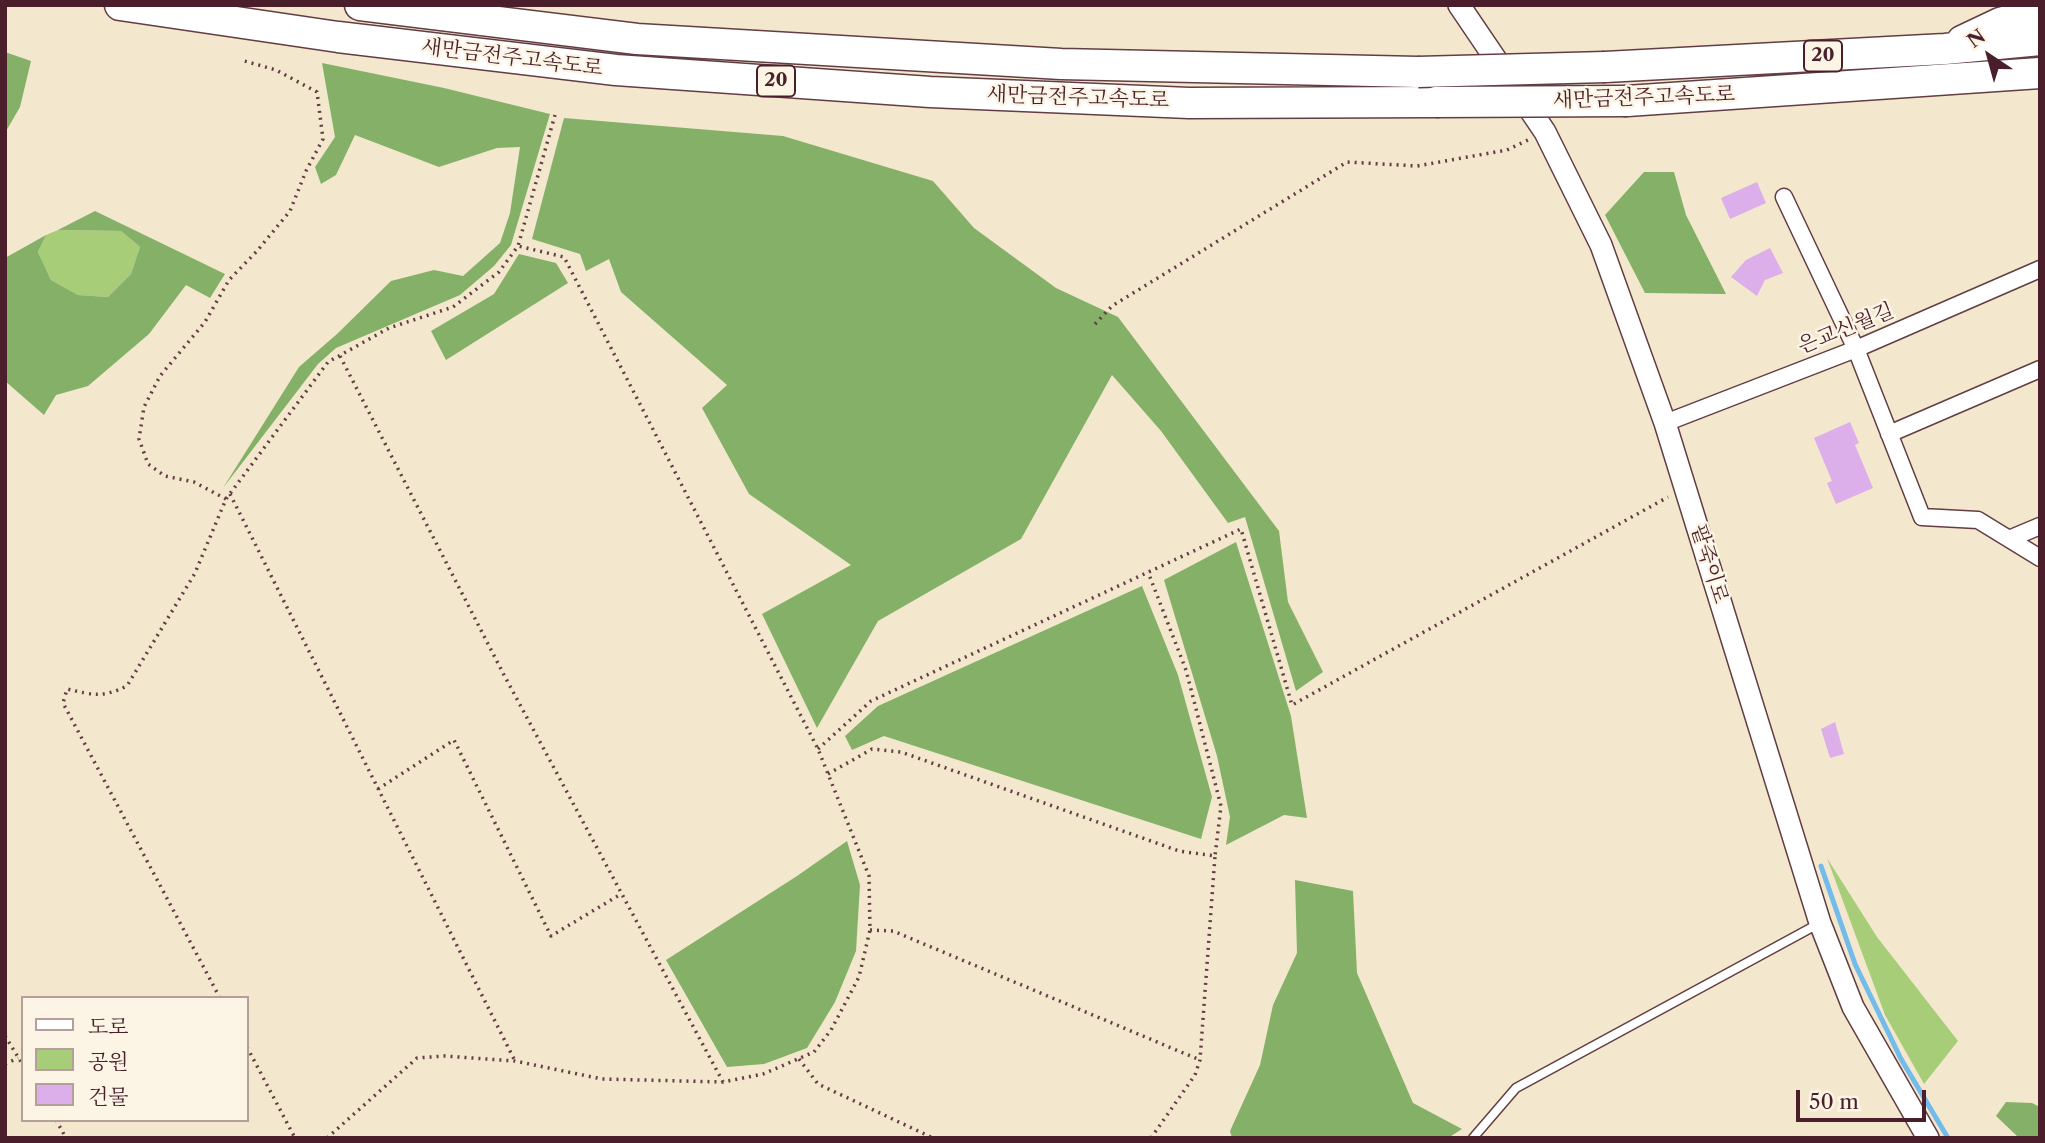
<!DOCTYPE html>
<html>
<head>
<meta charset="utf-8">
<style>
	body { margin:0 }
	#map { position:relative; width:2045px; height:1143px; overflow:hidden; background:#f3e8cd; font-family:"Libre Caslon Text","Noto Serif KR",serif }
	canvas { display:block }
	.frame { position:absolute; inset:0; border:7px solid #4a1f2b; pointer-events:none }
	.legend { position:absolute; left:21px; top:996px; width:228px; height:126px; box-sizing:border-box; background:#fcf5e5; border:2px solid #b59f9b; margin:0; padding:9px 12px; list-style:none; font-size:21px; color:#4a1f2b }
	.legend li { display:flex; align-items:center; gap:14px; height:35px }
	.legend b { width:35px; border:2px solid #b59f9b }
	.north { position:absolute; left:1954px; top:21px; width:70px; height:70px; -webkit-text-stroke:5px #fcf5e5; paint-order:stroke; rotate:324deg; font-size:19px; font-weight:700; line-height:28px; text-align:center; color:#4a1f2b }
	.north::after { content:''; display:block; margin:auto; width:24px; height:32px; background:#4a1f2b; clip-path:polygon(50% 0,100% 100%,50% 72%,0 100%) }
	.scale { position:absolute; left:1796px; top:1090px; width:130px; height:32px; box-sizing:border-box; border:4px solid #4a1f2b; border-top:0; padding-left:9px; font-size:21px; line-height:24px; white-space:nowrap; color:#4a1f2b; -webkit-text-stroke:5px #fcf5e5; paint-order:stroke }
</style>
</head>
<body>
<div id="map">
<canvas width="2045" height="1143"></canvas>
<div class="frame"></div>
<ul class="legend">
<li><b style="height:9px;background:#fff"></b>도로</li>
<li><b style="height:19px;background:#a7cd78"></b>공원</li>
<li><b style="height:19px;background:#dcaeea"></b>건물</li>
</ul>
<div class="north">N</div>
<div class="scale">50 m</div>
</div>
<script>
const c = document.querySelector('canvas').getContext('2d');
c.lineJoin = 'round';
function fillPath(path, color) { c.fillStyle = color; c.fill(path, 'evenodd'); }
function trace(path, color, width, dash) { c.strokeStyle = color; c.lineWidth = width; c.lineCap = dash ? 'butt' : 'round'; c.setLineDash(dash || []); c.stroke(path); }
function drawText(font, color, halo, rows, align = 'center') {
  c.font = font + ' "Libre Caslon Text","Noto Serif KR",serif'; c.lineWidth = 5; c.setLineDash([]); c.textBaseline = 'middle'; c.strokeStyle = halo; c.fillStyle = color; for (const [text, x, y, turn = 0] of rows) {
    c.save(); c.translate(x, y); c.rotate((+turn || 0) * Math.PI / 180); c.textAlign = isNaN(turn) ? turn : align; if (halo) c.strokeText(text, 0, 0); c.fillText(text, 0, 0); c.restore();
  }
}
fillPath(new Path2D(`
	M58,230L121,231L140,247L131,274L108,297L78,295L51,280L38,252L46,235Z
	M1827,858L1877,937L1958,1041L1924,1084L1885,1015Z`), '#a7cd78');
fillPath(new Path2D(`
	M5,52L31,61L20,107L5,133Z
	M322,63L444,88L550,114L511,245L494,266L460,295L336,348L318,364L223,488L299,367L337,334L391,281L434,270L463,276L500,243L510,213L520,147L497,148L439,167L355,135L336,175L321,184L315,167L335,137Z
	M564,118L783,136L933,181L974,228L1056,288L1118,317L1279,531L1288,602L1323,672L1296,691L1245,517L1228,523L1161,431L1112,375L1021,539L878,621L817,728L762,614L851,565L749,494L702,408L727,385L621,292L609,259L586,271L580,254L532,239Z
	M1644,172H1674L1686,215L1726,294L1645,293L1605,215Z
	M95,211L225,274L210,298L186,285L149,334L88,386L56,395L44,415L5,381V258L46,235L38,252L51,280L78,295L108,297L131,274L140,247L121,231L58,230Z
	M519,254L556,263L568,283L446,360L431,331L494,294Z
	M1236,542L1291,716L1307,818L1284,815L1226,845L1230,817L1217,756L1164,580Z
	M1142,586L1178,675L1212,797L1201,839L884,736L852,750L845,736L878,706Z
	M847,841L860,885L856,951L835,1002L807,1048L764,1064L727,1067L666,960L797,876Z
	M1295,880L1353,891L1357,973L1413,1103L1462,1129L1448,1138H1232L1230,1131L1260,1065L1273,1005L1297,953Z
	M2006,1102L2032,1103L2040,1107V1138L2017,1136L1996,1116Z`), '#85b068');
trace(new Path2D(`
	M1821,866L1855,964L1901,1059L1948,1138`), '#72bbea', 5);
fillPath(new Path2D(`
	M1757,182L1766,203L1730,219L1721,198Z
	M1770,248L1783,273L1765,280L1757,296L1731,277L1746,260Z
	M1850,422L1859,443L1855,445L1873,488L1836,504L1827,483L1832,481L1814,438Z
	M1835,722L1844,754L1830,758L1821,729Z`), '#dcaeea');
const service = new Path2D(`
	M1473,1138L1516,1088L1820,923`);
const minor = new Path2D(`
	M1784,197L1856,349L1922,517L1978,520L2040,558
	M1665,423L1856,349L2040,269
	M1889,434L2040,369
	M2009,539L2040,526`);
const tertiary = new Path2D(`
	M1459,5L1545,132L1601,245L1665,423L1820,923L1853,1007L1928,1138`);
const motorway = new Path2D(`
	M120,5L338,37L616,70L930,92L1189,103L1436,102
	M360,5L637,39L1061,64L1418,72
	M1962,41L2000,23L2040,12
	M1605,67L1945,49L2040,40
	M1627,101L2040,73`);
trace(service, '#633d43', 11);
trace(minor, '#633d43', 19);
trace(tertiary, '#633d43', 24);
trace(motorway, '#633d43', 33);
trace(new Path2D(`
	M1095,324L1112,306L1347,162L1417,166L1507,150L1528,140
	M340,356L504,675L723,1082
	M230,494L515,1061
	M226,499L194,482L165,476L148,464L139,439L144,407L160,376L205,322L229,280L257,251L290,211L306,171L323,139L317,92L276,70L241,60
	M818,749L871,701L1241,529L1292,705L1668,497
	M828,774L872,749L901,752L1179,851L1215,856L1221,806L1186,670L1148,572
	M378,789L454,740L551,936L621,894
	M870,930L893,931L1200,1060
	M220,998L63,703L67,689C93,695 102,698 127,686L195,573L226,499L328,362L389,328L453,307L499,272L518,246L555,115
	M5,1036L23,1065
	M247,1047L295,1138
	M799,1059L818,1084L933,1138
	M5,1064L18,1058
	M56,1120L66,1138
	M327,1138L417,1058L444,1056L515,1061L602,1079L723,1082L763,1074L814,1052L831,1030L859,977L870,930L869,876L818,749L564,257L518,246
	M1151,1138L1195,1075L1200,1060L1215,856`), '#633d43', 3.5, [2, 5]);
trace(service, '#fff', 8);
trace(minor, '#fff', 16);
trace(tertiary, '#fff', 21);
trace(motorway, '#fff', 30);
const motorwayBridge = new Path2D(`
	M1418,72L1605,67
	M1436,102L1627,101`);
trace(motorwayBridge, '#633d43', 33, []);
trace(motorwayBridge, '#fff', 30);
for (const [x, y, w] of [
	[1823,56,38],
	[776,81,38]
]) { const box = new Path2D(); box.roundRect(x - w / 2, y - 15.5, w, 31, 5); c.fillStyle = '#fcf5e5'; c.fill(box); trace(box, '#4a1f2b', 2); }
drawText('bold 19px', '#4a1f2b', null, [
	["20",1823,56],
	["20",776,81]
]);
drawText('21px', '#4a1f2b', '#fcf5e5', [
	["새만금전주고속도로",512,58,7],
	["새만금전주고속도로",1078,98,2],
	["새만금전주고속도로",1644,98,-2],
	["은교신월길",1846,329,-22],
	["팥죽이로",1709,564,73]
]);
</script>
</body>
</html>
